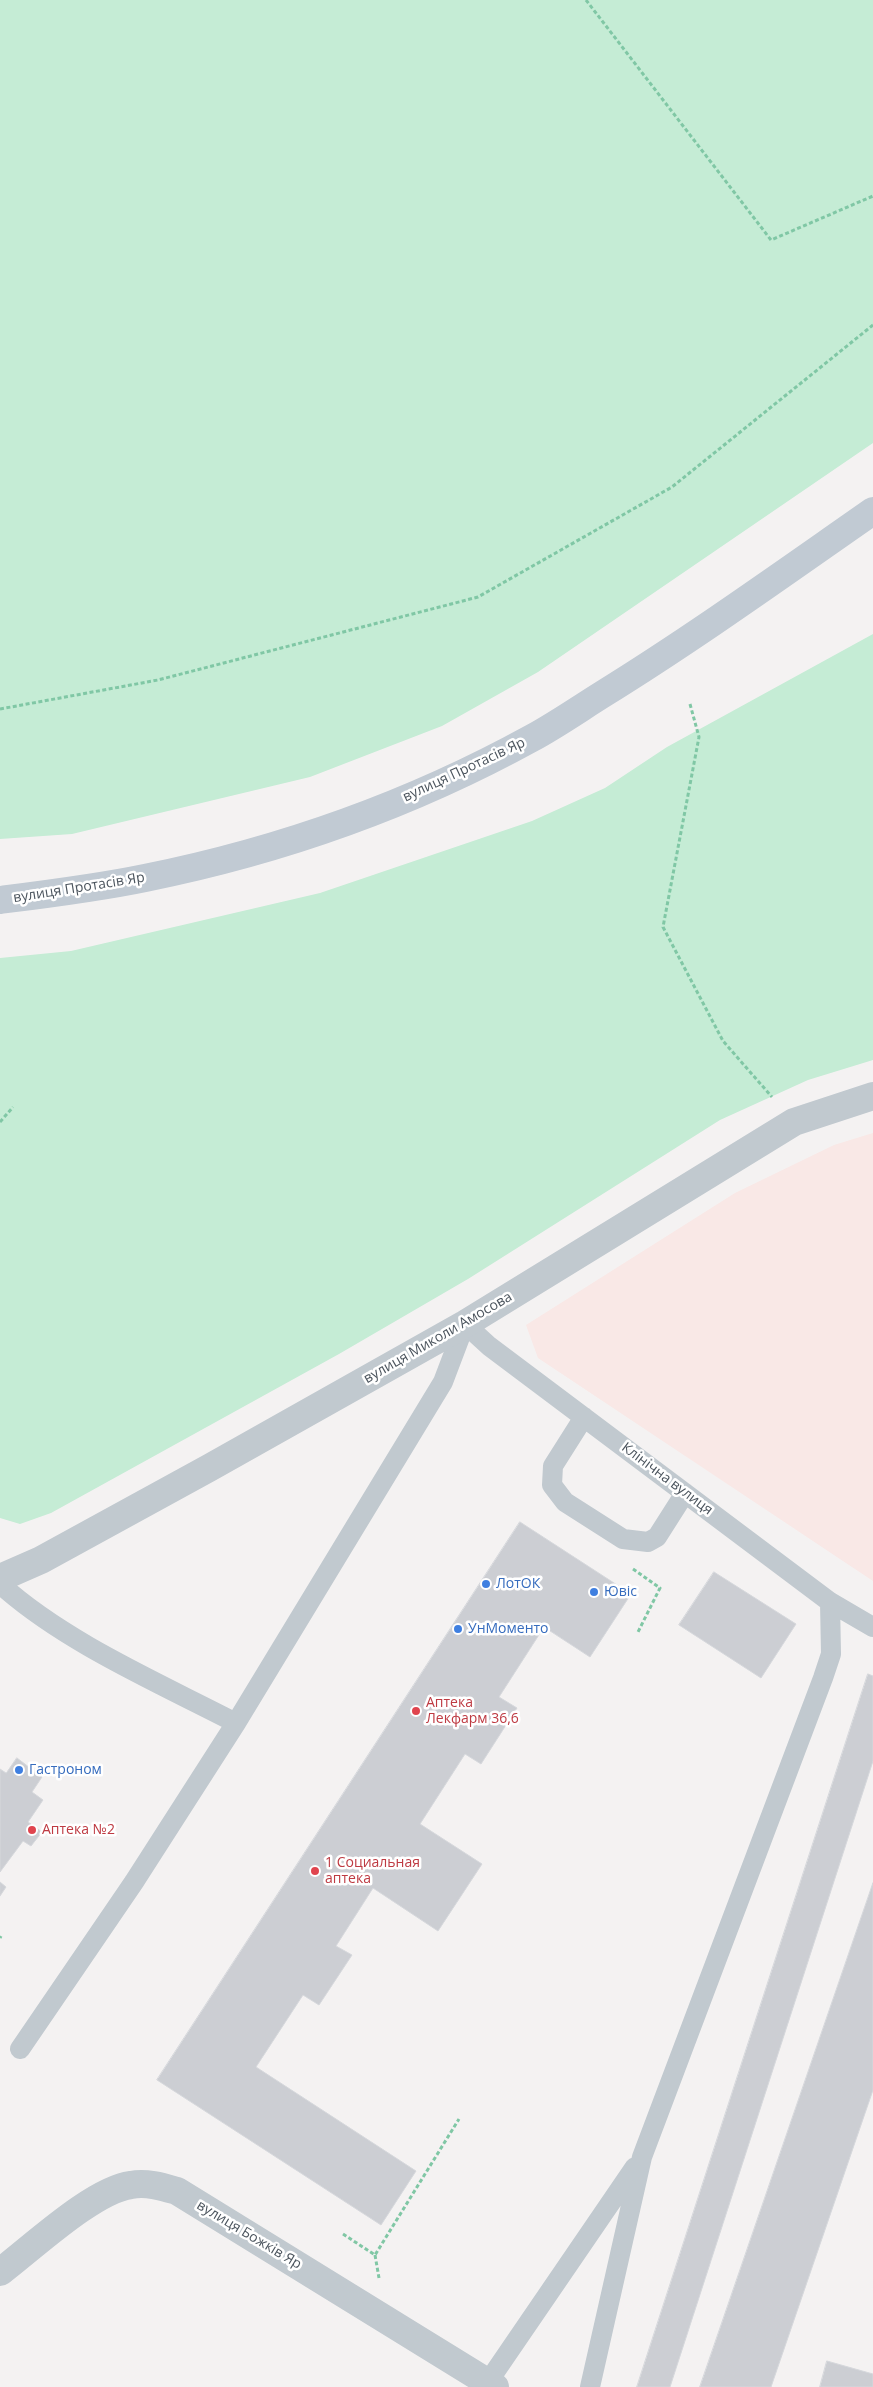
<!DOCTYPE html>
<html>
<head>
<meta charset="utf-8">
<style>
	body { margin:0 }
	canvas { display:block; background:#f4f2f2 }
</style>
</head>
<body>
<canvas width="873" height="2387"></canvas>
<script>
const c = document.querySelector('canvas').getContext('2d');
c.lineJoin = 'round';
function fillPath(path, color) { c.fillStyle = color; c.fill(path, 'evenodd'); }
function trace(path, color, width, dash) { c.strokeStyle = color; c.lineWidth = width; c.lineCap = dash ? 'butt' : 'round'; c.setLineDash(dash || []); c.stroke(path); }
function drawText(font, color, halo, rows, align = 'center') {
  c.font = font + ' "Open Sans",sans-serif'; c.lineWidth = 5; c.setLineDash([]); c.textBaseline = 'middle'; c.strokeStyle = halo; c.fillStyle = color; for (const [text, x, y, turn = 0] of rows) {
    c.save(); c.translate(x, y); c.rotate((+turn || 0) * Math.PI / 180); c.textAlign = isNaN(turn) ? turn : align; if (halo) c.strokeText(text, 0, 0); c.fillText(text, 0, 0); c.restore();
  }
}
fillPath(new Path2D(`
	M873,1133V1581L538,1358L526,1325L735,1193L834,1145Z`), '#f9e8e6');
fillPath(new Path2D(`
	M0,0H873V443L538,672L442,726L310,777L72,834L0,839Z
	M873,634V1060L808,1080L720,1120L468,1279L339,1354L51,1513L20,1524L0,1518V958L71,951L320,893L532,821L605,788L667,747Z`), '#c5ecd5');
const building = new Path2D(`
	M520,1522L631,1594L590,1657L544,1627L499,1697L517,1708L481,1764L465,1754L420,1824L482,1864L438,1931L373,1888L336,1946L352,1955L319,2005L303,1995L256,2067L416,2171L381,2225L157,2080Z
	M714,1572L796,1624L761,1678L679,1625Z
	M868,1674L873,1676V1761L670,2387H637Z
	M17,1758L42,1777L32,1792L43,1800L28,1822L42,1832L31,1846L23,1841L0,1872V1769L6,1773Z
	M0,1882L6,1887L0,1896Z
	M873,1883V2090L771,2387H700Z
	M827,2361L873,2374V2387H820Z`);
fillPath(building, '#ccced3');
trace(building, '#d6d8dc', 1);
trace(new Path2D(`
	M586,0L771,240L873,196
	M690,704L699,737L663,927L723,1041L772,1097
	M0,709L158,680L478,597L672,487L873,325
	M0,1122L13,1107
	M633,1569L660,1588L637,1634
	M0,1938L1,1936
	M343,2234L375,2255L459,2119
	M375,2255L379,2278`), '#80c7a5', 3, [4, 2.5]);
trace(new Path2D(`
	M584,1417L553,1466L552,1485L565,1502L623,1539L648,1542L657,1537L685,1493
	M0,1584C64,1642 159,1683 236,1723
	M20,2049L134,1882L236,1723L443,1382L465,1324L489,1346L830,1602L873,1627
	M488,2382L635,2167
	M590,2387L642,2157L823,1678L831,1654L830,1602`), '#c1c9cf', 20);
trace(new Path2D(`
	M0,1578L41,1560L209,1468L465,1324L794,1122L873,1096
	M0,2272C32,2248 93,2190 131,2185C147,2182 163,2187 177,2191L495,2387`), '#c1c9cf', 28);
trace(new Path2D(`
	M0,900C48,894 97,888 145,878C279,851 412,804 532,738C556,725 579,709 603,694C695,637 784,573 873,511`), '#c1cad3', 28);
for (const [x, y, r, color] of [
	[486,1584,5,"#3f7fe0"],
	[594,1592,5,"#3f7fe0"],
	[458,1629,5,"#3f7fe0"],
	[416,1711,5,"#e0444e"],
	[19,1770,5,"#3f7fe0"],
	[32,1830,5,"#e0444e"],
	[315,1871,5,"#e0444e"]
]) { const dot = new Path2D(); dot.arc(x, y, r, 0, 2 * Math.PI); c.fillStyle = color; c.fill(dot); trace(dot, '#fff', 2); }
drawText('14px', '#4b545d', '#fff', [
	["вулиця Протасів Яр",464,770,-25],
	["вулиця Протасів Яр",79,888,-9],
	["вулиця Миколи Амосова",438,1338,-30],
	["Клінічна вулиця",667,1479,37],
	["вулиця Божків Яр",249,2235,31]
]);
drawText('14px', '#366cbe', '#fff', [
	["ЛотОК",496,1584],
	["Ювіс",604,1592],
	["УнМоменто",468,1629],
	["Гастроном",29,1770]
], 'left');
drawText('14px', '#be3a42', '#fff', [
	["Аптека",426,1703],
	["Лекфарм 36,6",426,1719],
	["Аптека №2",42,1830],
	["1 Социальная",325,1863],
	["аптека",325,1879]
], 'left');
</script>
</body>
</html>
